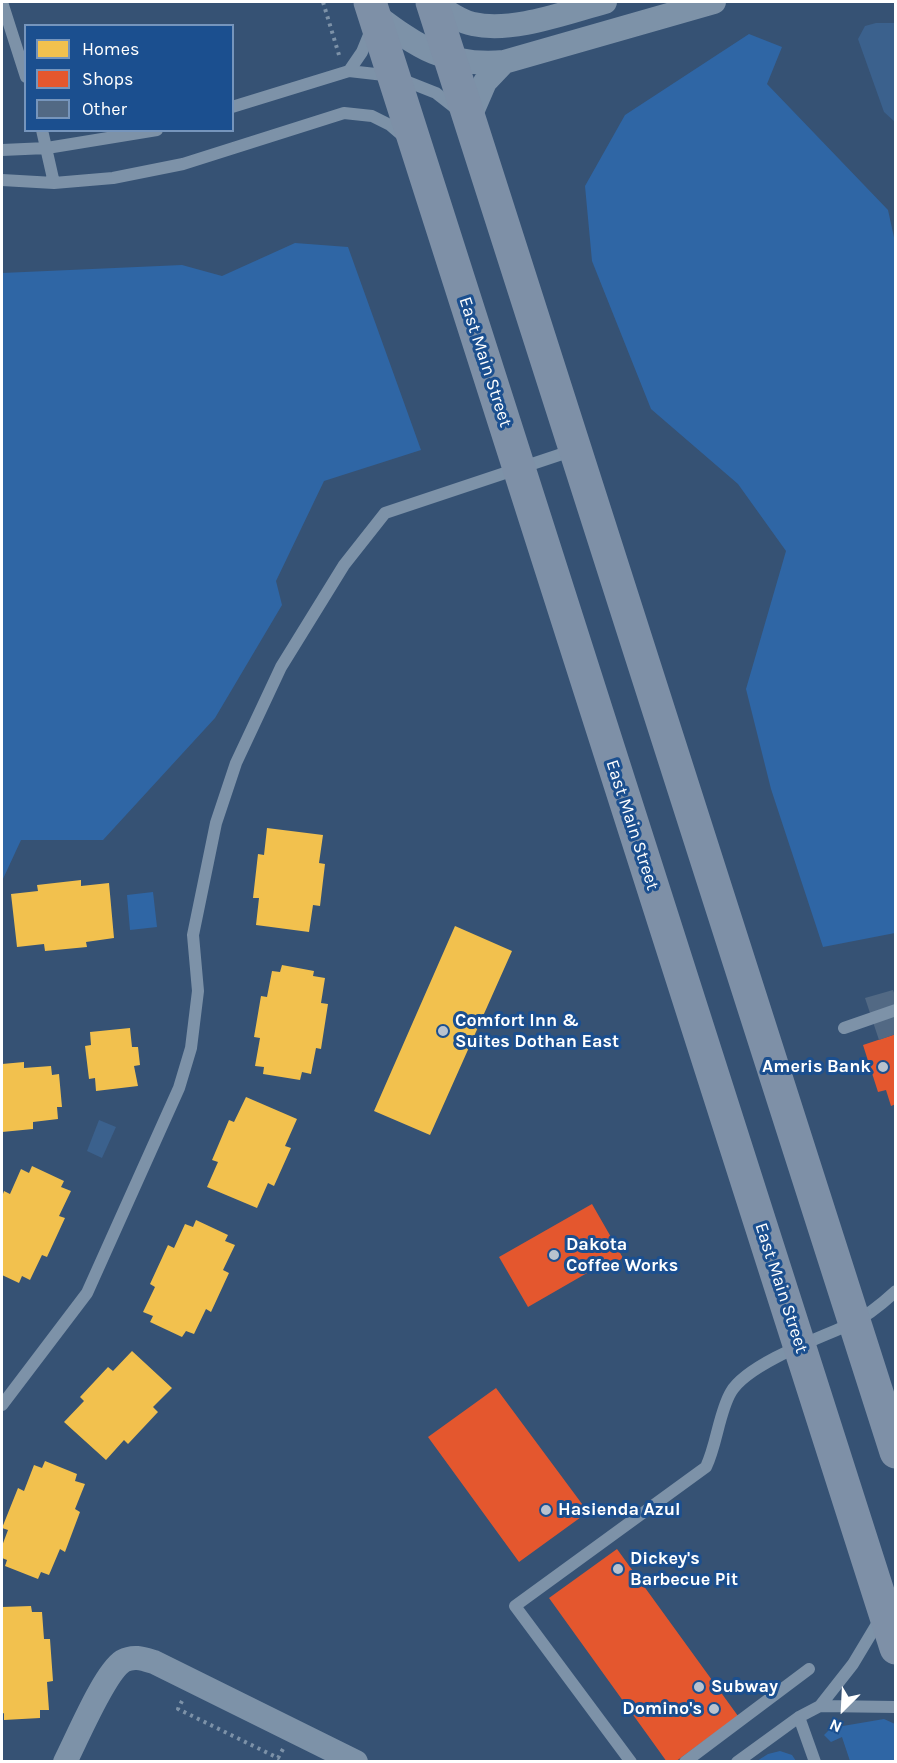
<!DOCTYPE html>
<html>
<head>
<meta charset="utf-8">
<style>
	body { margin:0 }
	#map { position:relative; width:897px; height:1763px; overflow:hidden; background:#365274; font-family:Karla,sans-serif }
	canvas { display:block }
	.frame { position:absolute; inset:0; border:3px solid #fff; pointer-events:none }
	.legend { position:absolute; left:24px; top:24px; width:210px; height:108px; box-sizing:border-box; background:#1b4f8f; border:2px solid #7695bc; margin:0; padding:8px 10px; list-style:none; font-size:18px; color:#fff }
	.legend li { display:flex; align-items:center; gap:12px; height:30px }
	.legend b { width:30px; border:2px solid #7695bc }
	.north { position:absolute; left:813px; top:1679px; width:60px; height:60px; -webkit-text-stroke:4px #1b4f8f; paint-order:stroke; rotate:204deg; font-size:16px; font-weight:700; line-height:24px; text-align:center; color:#fff }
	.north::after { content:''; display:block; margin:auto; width:21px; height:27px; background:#fff; clip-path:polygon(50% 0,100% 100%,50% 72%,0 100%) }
</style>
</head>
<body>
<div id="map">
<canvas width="897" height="1763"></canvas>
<div class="frame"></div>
<ul class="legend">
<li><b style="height:16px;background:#f2c14e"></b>Homes</li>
<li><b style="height:16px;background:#e4572e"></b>Shops</li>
<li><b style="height:16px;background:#526984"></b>Other</li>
</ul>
<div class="north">N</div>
</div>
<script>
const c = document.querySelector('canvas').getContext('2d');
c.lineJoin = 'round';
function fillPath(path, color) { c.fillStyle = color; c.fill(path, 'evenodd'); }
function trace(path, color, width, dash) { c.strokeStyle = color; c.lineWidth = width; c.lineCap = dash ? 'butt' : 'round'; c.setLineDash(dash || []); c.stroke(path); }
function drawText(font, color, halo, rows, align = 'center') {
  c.font = font + ' Karla,sans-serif'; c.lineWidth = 6; c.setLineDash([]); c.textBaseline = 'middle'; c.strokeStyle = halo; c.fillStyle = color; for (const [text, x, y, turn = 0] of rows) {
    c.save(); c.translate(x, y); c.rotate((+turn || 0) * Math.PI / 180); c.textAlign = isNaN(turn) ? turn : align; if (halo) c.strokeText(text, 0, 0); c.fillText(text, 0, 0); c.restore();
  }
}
fillPath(new Path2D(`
	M749,34L782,47L767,84L888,210L895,242V933L823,947L771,789L746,689L786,551L738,484L651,409L592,261L585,186L625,115Z
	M295,243L348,247L421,450L324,481L276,581L282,605L215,718L103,840H21L2,881V273L182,265L222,276Z
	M153,892L157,927L130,930L127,895Z
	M884,1719L895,1724V1761H850L842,1737L831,1742L824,1735L831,1728Z
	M780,1751L792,1755L796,1761H757L768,1754Z`), '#2f66a5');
fillPath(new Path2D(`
	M876,23H895V122L884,112L858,39L865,26Z
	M99,1120L116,1127L102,1158L87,1151Z`), '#3b618d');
fillPath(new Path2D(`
	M267,828L323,835L319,863L325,864L320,906L313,905L309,932L256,925L259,898H253L258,854L264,855Z
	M81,880V886L109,883L114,938L86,942L87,947L45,951L44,944L17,947L11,894L38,891L37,885Z
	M455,926L512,951L430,1135L374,1111Z
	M282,965L314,971L313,976L325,978L321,1003L328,1004L321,1049L316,1048L311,1074L302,1072L300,1080L263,1074L264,1067L255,1066L260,1038L254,1037L261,996L267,997L272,971L280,972Z
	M130,1028L132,1047H138L140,1065L134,1066L138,1086L96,1091L95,1078L89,1079L85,1046L91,1045L90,1032Z
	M24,1062V1068L51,1066L52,1075L59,1074L62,1107H57L58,1119L33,1122V1129L2,1132V1064Z
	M246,1097L297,1119L285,1146L291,1148L274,1186L268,1183L257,1208L207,1187L218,1162L212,1160L229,1120L234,1122Z
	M32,1166L64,1181L61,1187L71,1191L59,1216L65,1218L47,1257L42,1255L30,1280L22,1276L19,1283L2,1275V1197L4,1191L10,1194L21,1169L29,1173Z
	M196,1220L228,1235L225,1241L235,1245L223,1270L229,1273L211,1312L206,1309L194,1334L186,1331L182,1337L150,1322L153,1316L143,1312L155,1287L150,1284L168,1245L174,1248L185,1224L193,1227Z
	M132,1351L172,1388L153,1407L158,1412L128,1444L124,1440L106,1460L64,1422L84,1401L80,1397L108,1367L113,1371Z
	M45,1461L77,1474L75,1481L85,1484L75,1509L80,1512L65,1552L60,1549L49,1575L41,1572L38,1579L5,1566L7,1560L2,1558V1546L8,1530L2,1528L18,1488L24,1491L34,1465L42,1468Z
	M31,1606L32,1612H42L44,1639H50L53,1681L47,1682L49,1710H40V1718L4,1720V1713L2,1714V1607Z`), '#f2c14e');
fillPath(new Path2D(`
	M896,1034V1104L891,1106L886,1090L878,1092L863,1045Z
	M592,1204L623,1258L596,1274L594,1269L528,1307L499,1257Z
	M496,1388L588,1512L519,1562L428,1437Z
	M617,1549L738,1716L675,1762H667L549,1598Z`), '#e4572e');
fillPath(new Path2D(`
	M893,990L896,998V1034L879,1040L865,998Z`), '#526984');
trace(new Path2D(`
	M323,2L339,55
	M182,1701L178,1709L278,1758L283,1749`), '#7d92a8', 4, [3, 4.5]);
trace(new Path2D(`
	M2,2L26,77
	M349,71L362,52L371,30
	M232,107L349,71L393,76L436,93L459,111
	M42,130L54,183
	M2,150L47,148L157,130
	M2,180L54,183L113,178L183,164L344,113L372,116L390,125L404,137
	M844,1028L896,1010
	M2,1405L87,1293L179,1088L191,1048L198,991L193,935L216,823L236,763L281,667L344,565L385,513L574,450
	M820,1706L896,1707
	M799,1717L815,1762
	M631,1762L515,1606L706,1467C717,1444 719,1412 731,1392C747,1364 821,1337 851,1324C867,1316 883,1303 896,1291
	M685,1762L809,1669
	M737,1762L799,1717L820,1706L853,1664L880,1619`), '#7d92a8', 12);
trace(new Path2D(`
	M433,2C445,10 458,21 473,24C513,33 567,12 605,2
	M374,14C418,47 446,67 504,62L714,2
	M469,119L485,82L504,62
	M65,1762C77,1739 104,1673 123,1661C134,1655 144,1659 154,1662L356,1762`), '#7d92a8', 24);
trace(new Path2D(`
	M370,2L896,1648
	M432,2L896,1452`), '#7e90a7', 33);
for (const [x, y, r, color] of [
	[443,1031,6,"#b9c2ce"],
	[883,1067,6,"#b9c2ce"],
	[554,1255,6,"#b9c2ce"],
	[546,1510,6,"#b9c2ce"],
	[618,1569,6,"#b9c2ce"],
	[699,1687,6,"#b9c2ce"],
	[714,1709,6,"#b9c2ce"]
]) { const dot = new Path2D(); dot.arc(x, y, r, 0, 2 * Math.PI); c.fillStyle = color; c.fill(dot); trace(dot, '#1b4f8f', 2); }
drawText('18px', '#fff', '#1b4f8f', [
	["East Main Street",485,362,72],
	["East Main Street",632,825,72],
	["East Main Street",781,1288,72]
]);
drawText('bold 18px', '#fff', '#1b4f8f', [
	["Comfort Inn &",455,1021],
	["Suites Dothan East",455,1042],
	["Ameris Bank",871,1067,"right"],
	["Dakota",566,1245],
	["Coffee Works",566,1266],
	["Hasienda Azul",558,1510],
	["Dickey's",630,1559],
	["Barbecue Pit",630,1580],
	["Subway",711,1687],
	["Domino's",702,1709,"right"]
], 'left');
</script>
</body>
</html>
